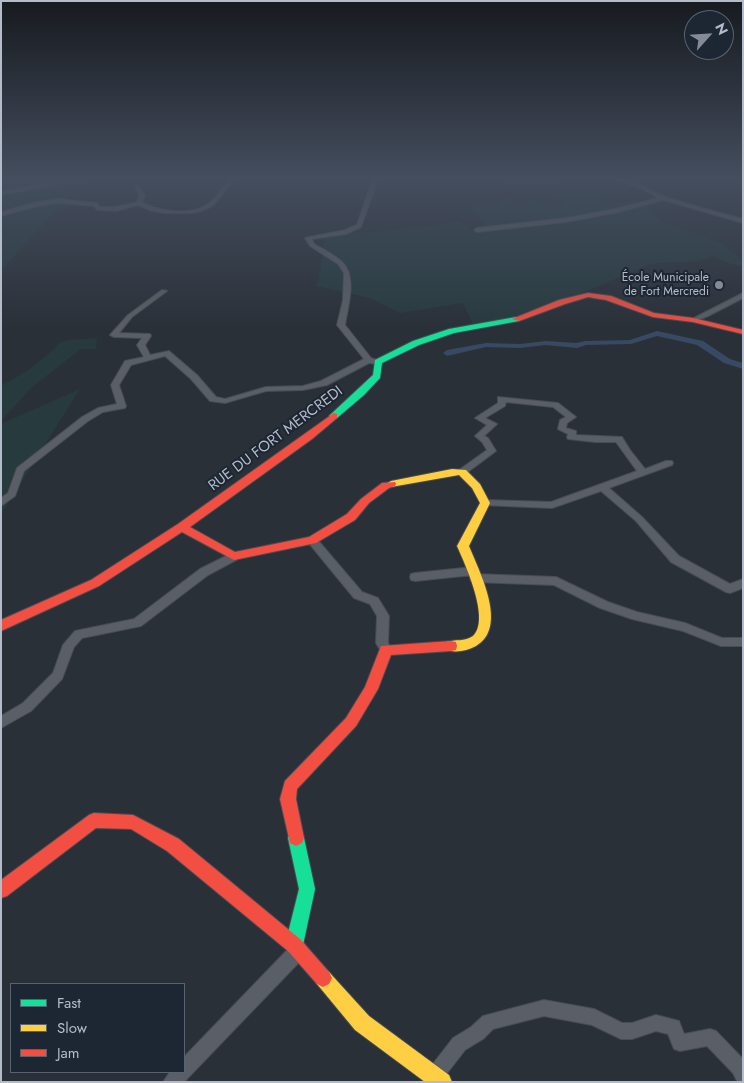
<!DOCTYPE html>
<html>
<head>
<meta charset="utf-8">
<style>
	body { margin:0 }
	#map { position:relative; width:744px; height:1083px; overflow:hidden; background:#2a3038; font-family:Jost,sans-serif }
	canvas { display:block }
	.frame { position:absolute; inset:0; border:2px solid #b4bcc9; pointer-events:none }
	.legend { position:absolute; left:10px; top:983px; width:175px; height:90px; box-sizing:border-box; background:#1d2633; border:1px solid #59626f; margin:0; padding:6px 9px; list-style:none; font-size:15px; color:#b4bcc9 }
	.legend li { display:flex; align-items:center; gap:10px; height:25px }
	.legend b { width:25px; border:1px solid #59626f }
	.north { position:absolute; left:684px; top:10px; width:50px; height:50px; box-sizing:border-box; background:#1d2633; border:1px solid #59626f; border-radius:50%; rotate:64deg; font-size:14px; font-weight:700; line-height:20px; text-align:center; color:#b4bcc9 }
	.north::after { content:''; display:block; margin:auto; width:18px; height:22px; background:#848b96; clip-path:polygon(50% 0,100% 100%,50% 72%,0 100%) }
</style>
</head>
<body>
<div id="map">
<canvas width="744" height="1083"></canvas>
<div class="frame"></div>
<ul class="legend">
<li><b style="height:6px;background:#16e098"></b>Fast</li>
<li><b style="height:6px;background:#ffcf43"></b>Slow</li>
<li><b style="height:6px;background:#f24e42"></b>Jam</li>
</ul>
<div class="north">N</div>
</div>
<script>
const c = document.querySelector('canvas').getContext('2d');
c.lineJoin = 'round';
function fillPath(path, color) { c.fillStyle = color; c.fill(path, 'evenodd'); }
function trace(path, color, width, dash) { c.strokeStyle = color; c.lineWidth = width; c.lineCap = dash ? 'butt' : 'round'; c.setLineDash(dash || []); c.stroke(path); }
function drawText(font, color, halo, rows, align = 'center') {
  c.font = font + ' Jost,sans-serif'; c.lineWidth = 4; c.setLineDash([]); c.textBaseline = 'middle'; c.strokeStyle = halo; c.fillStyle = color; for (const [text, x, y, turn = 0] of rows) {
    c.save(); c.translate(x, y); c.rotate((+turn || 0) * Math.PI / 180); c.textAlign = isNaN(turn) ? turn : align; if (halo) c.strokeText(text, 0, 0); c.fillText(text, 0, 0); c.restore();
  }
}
fillPath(new Path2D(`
	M1,180H95L69,196L62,204L71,205L56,211L1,270Z
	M510,180H553L607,196L597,199L607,205L631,201L652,207L650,212L662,222L724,244L743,260V267L728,263L713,256C693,265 672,261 650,264L551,306L511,319L473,324L463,303L400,313L370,298L316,286L319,278L325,236L434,226L459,220L472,231L491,230L471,207C479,206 489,208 496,205C510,201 500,192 520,204L535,199L561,207L565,202L561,201L562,197L530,184L463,197Z
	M97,338L96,349H81L31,388L1,421V386L27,371L53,350L59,343L68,340Z
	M80,389L1,514V424Z`), '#273a3e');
fillPath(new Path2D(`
	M657,331L703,341L730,359L743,363V369L724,363L697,345L657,336L631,344L586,345L577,348L546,345L520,348L486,347L447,356L443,353L447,350L486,343L520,344L546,341L576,343L585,341L630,340Z`), '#384963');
const street = new Path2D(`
	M230,180H236L228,187L214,205L204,210L193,213H164L152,211L138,205L116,211L97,210L94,206L58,203L34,207L1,216V212L33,203L58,199L97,203L100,207H116L137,202L139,195L134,186L137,184L145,195L142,202C158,212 194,216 209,203C218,197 221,186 230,180Z
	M372,180H378L361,227L346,234L312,239L314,244C323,249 333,254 341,261C358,275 348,306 345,325L371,358L377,360V364L369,363L327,385L303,390L266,391L225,403L210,401L191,379L165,356L131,365L119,385L126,406L125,408L103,412L88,421L24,471L15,496L1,506V498L8,493L17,468L82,417L98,408L117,404L111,385L125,361L144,357L137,345L142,338L114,337L110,335L128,315L162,290L167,291L132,317L119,333L150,334L151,336L145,345L150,355L169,351L197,375L216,397L225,399L266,387L303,386L321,381L364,359L337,325L343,300L344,273L338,264L310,246L305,238L345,230L357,225Z
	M615,180C636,179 649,191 667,197C692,206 718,212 743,219V223L663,200L615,213L566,222L477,232L474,230L477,228L566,218L615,209L658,198L641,188Z
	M734,180H743V183L735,181Z
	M54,182L56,185L1,195V191Z
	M743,293V298L708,316L693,322L690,320Z
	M498,397L558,403L576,417L567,423L566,428L576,431V435L622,437L630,450L645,469L666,461H672L673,463L672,465L609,488L642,517L679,556L730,584L743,579V588L730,593L726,592L671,562L636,521L601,491L552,508L482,505L480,503L482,501L485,500L551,502L637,471L616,442H595L568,439L567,437L568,434L558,429L560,420L566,417L553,407L506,402L505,406L485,418L497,424L484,436L488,438L496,451L465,474H459L457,472L459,470L487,450L482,442L475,436L487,425L475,418L498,403Z
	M312,537L316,538L362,592L378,598L389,616L388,643L392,650L390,653L386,655L382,653L376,643L377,616L370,604L354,598L308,542L307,540Z
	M234,552L239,556L238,559L208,575L141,626L82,638L74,647L62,679L31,711L1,728V716L23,703L53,673L63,645L75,631L134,619L200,569Z
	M473,567L477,568L478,571L477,574L473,575L415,581L411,580L410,577L411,574L415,573Z
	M475,574L556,577L608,602L637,612L685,623L722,638H743V646H721L683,631L632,619L600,608L554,585L475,582L471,581L470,578L471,575Z
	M299,942L305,944L307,950L305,956L184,1082H163L170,1072H184V1057L293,944Z
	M544,1000L594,1009L622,1023H632L656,1015L679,1021L684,1034L710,1029L716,1031L743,1059V1082L737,1081L733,1073L707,1046L680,1051L674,1049L668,1034L656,1031L632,1039H621L592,1025L544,1016L493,1029L483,1039L465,1050L441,1081H429L426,1075L429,1069L453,1038L471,1027L483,1016Z`);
const fast = new Path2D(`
	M516,317L520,319L519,321L454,333L419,345L382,363L380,378L364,395L337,418H331L329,416L373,375L375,360L413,341L449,329Z
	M296,830L302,833L304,838L315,889L303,945L300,951L294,954L288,951L285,945L299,889L288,838L290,833Z`);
const slow = new Path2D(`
	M452,469L466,470L480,484L490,503L469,546C479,571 509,627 476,646C467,651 456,653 446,650L445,646L446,642C455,639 465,642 473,636C491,620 465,564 457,546L480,503L472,488L459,475L391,487L386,484L391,481Z
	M323,969L329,972L369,1016L449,1075L452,1082H425L355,1030L317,984L314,978L317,972Z`);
const jam = new Path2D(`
	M588,293L611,296L654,313L693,318L743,330V334L693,322L653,317L606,300L588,297L565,304L519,321L512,319L559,300Z
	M334,413L337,414V418L312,439L190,527L235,552L309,537L347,514L361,499L382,483L395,482L396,484L395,486L389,488L369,503L355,520L316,543L234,560L182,532L99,586L1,631V620L91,580L178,524Z
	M451,641L456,642L457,646L456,650L451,651L391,655L378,689L356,726L297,789L296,799L304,838L302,843L296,846L290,843L280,799L285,781L346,718L365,687L381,646Z
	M94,813L133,815L179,839L300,939L329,972L332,978L329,984L323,987L317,984L288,951L167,851L131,829L96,828L7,896L1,898V880L89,815Z`);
trace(street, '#484c53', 2);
trace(fast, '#484c53', 2);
trace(slow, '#484c53', 2);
trace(jam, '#484c53', 2);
fillPath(street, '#5a5e66');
fillPath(fast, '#16e098');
fillPath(slow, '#ffcf43');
fillPath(jam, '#f24e42');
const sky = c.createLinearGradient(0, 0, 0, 331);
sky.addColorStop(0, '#171a1f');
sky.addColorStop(0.54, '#444e5e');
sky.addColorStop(1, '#444e5e00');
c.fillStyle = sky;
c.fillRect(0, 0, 744, 331);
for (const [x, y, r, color] of [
	[719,285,5,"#848b96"]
]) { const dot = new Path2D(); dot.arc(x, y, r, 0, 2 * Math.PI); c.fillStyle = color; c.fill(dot); trace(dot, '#1d2633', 2); }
drawText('12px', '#b4bcc9', '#1d2633', [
	["École Municipale",709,278],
	["de Fort Mercredi",709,292]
], 'right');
drawText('15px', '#b4bcc9', '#1d2633', [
	["RUE DU FORT MERCREDI",276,439,-37]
]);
</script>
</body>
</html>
